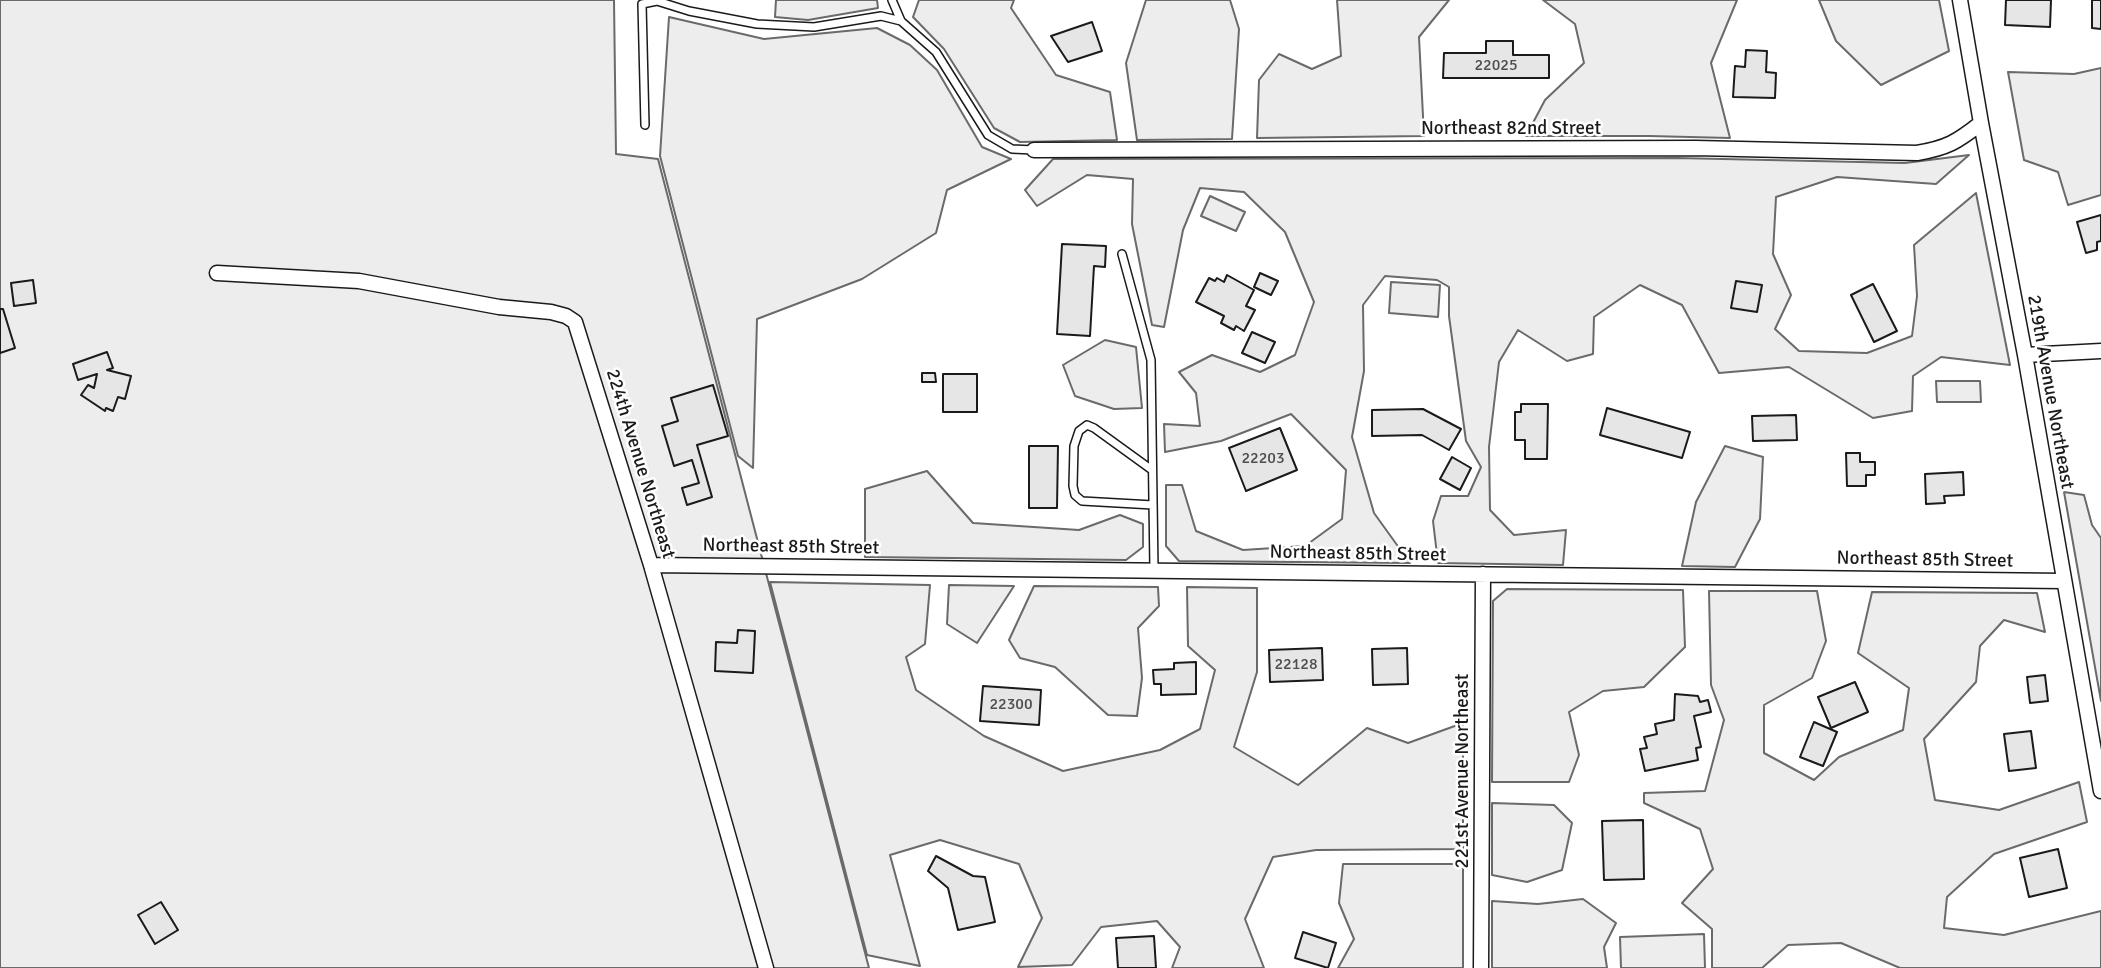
<!DOCTYPE html>
<html>
<head>
<meta charset="utf-8">
<style>
	body { margin:0 }
	canvas { display:block; background:#fff }
</style>
</head>
<body>
<canvas width="2101" height="968"></canvas>
<script>
const c = document.querySelector('canvas').getContext('2d');
c.lineJoin = 'round';
function fillPath(path, color) { c.fillStyle = color; c.fill(path, 'evenodd'); }
function trace(path, color, width, dash) { c.strokeStyle = color; c.lineWidth = width; c.lineCap = dash ? 'butt' : 'round'; c.setLineDash(dash || []); c.stroke(path); }
function drawText(font, color, halo, rows, align = 'center') {
  c.font = font + ' Signika,sans-serif'; c.lineWidth = 5; c.setLineDash([]); c.textBaseline = 'middle'; c.strokeStyle = halo; c.fillStyle = color; for (const [text, x, y, turn = 0] of rows) {
    c.save(); c.translate(x, y); c.rotate((+turn || 0) * Math.PI / 180); c.textAlign = isNaN(turn) ? turn : align; if (halo) c.strokeText(text, 0, 0); c.fillText(text, 0, 0); c.restore();
  }
}
const built = new Path2D(`
	M0,0H614L616,154L658,159L869,968H0Z
	M776,0H877L878,8L808,20L775,17Z
	M919,0H1014L1011,8L1056,75L1110,92L1117,140L1020,142L994,128L944,49L913,17Z
	M1146,0H1230L1239,29L1232,139L1137,140L1126,63Z
	M1337,0H1449L1419,37L1424,136L1257,138L1259,80L1279,54L1312,69L1341,56Z
	M1543,0H1737L1711,63L1730,138L1649,136H1526L1545,100L1584,63L1575,24Z
	M1819,0H1939L1949,51L1881,85L1836,41Z
	M669,17L764,39L877,28L910,45L937,70L982,147L1011,159L947,190L936,233L862,279L757,319L753,468L738,456L660,156Z
	M2101,68V195L2068,205L2058,172L2024,160L2008,72L2074,74Z
	M1969,155L1936,184L1837,177L1776,197L1773,254L1791,295L1775,329L1799,351L1867,353L1912,336L1917,296L1914,245L1976,193L2010,365L1941,357L1913,376L1912,411L1873,418L1789,367L1719,373L1682,305L1640,285L1594,317L1593,354L1567,361L1518,330L1499,362L1489,447L1490,510L1514,535L1566,530L1563,565L1438,563L1433,521L1441,496H1468L1481,467L1466,441L1449,316V287L1437,280L1385,276L1363,305L1364,371L1352,437L1374,513L1410,563L1179,561L1166,546V485H1182L1196,531L1243,550L1305,546L1342,519L1346,470L1291,414L1221,441L1165,452L1164,424L1200,426L1196,393L1179,372L1212,355L1260,372L1295,355L1314,302L1285,232L1244,192L1200,188L1183,230L1164,327L1152,325L1132,224L1133,179L1087,175L1037,206L1025,190L1053,159L1677,158L1905,163Z
	M1210,196L1245,212L1236,231L1201,216Z
	M1391,282L1440,285L1438,317L1389,313Z
	M1105,340L1136,347L1142,408L1114,409L1075,396L1063,365Z
	M1936,381H1980L1981,402H1937Z
	M1725,446L1763,457L1760,519L1735,567L1682,566L1696,502Z
	M927,471L973,523L1079,530L1120,515L1143,524V547L1126,560L865,557V489Z
	M2064,492L2084,495L2092,525L2101,538V701Z
	M770,582L930,585L925,644L906,657L916,690L984,736L1063,771L1160,750L1200,729L1215,670L1188,646L1187,587L1257,588V672L1234,747L1298,785L1367,728L1408,743L1463,723V849L1316,850L1273,857L1245,919L1264,968H1172L1180,947L1157,921L1101,927L1072,965L1018,967L1042,918L1019,864L940,840L890,855L920,966L867,955Z
	M949,585L1014,586L977,643L947,624Z
	M1034,586L1158,587L1159,606L1138,628L1142,678L1137,716L1108,715L1055,667L1020,658L1009,640Z
	M1507,589L1683,590L1685,647L1644,687L1603,691L1569,712L1579,755L1569,782H1492L1493,601Z
	M1709,591H1817L1826,641L1812,678L1764,705V753L1814,780L1839,757L1903,730L1909,688L1858,653L1872,592L2037,593L2045,632L2004,620L1980,646L1976,682L1924,739L1935,800L1999,810L2079,782L2087,822L1994,854L1947,897L1944,928L2004,935L2101,911V968H1900L1841,943L1788,945L1762,968H1712V929L1682,903L1713,869L1700,829L1644,803V793L1705,791L1724,720L1711,685Z
	M1492,803L1554,805L1572,823L1562,870L1527,882L1492,875Z
	M1343,864H1463V968H1338L1354,939L1339,903Z
	M1583,899L1616,923L1604,947L1607,968H1492V901L1538,904Z
	M1704,934L1705,968H1621L1620,937Z`);
fillPath(built, '#ededed');
trace(built, '#6a6a6a', 2);
const building = new Path2D(`
	M2006,0H2051L2050,27L2005,25Z
	M2092,0H2101V29L2092,28Z
	M1092,22L1102,51L1068,62L1051,36Z
	M1486,41H1513V55H1549V78H1443L1444,53H1486Z
	M1746,50L1767,51L1766,72L1776,73L1775,98L1733,97L1735,66L1745,67Z
	M2101,215V241L2097,242V250L2086,253L2077,222Z
	M1062,244L1106,246L1105,267L1094,266L1090,336L1057,334Z
	M1260,273L1278,281L1271,295L1254,287Z
	M1227,275L1254,290L1246,306L1255,310L1244,331L1236,326L1234,330L1221,323L1224,316L1196,302L1209,278L1215,281L1217,278L1224,282Z
	M33,280L36,303L14,306L11,283Z
	M1736,281L1762,285L1757,312L1731,308Z
	M1873,284L1897,331L1874,342L1851,295Z
	M0,309H3L15,348L0,353Z
	M1252,332L1275,342L1265,363L1242,353Z
	M107,352L113,368L107,370L131,376L125,399L118,397L113,411L106,408L105,411L81,395L88,385L94,388L97,374L78,380L73,364Z
	M922,373H935L936,382H922Z
	M943,374H977V412H943Z
	M713,385L728,436L697,445L712,497L687,505L682,488L699,483L692,460L674,466L662,426L678,421L671,398Z
	M1521,404H1548L1547,459H1525V440H1515V412H1521Z
	M1607,408L1690,432L1682,458L1600,435Z
	M1423,409L1461,429L1449,450L1422,435L1372,436V410Z
	M1796,415L1797,440L1753,441L1752,416Z
	M1280,428L1297,470L1246,491L1229,448Z
	M1029,446H1058L1057,508H1029Z
	M1846,453H1860V462H1875V475H1866V486H1847Z
	M1452,457L1471,468L1460,490L1440,479Z
	M1963,472L1964,495L1944,496L1945,503L1926,504L1925,474Z
	M738,630L755,631L753,673L715,671L716,642L737,643Z
	M1322,648L1323,680L1270,682L1269,650Z
	M1407,648L1408,684L1373,685L1372,649Z
	M1196,662V694L1161,695V684H1154L1153,670L1174,669V663Z
	M2045,675L2048,701L2030,703L2027,677Z
	M1855,682L1868,712L1831,728L1818,697Z
	M983,686L1041,690L1039,725L980,721Z
	M1675,694L1698,696L1700,702L1708,700L1711,712L1694,716L1701,747L1696,748L1698,760L1645,771L1640,749L1647,748L1644,737L1657,734L1655,724L1674,720Z
	M1814,722L1837,732L1823,766L1800,757Z
	M2031,731L2036,768L2009,771L2004,734Z
	M1643,820L1644,879L1604,880L1602,821Z
	M2058,849L2067,888L2029,897L2020,858Z
	M936,856L973,876L985,877L995,922L958,930L948,888L928,871Z
	M161,902L178,930L155,944L138,915Z
	M1303,932L1336,943L1328,968L1295,958Z
	M1154,936L1156,968H1118L1116,938Z`);
fillPath(building, '#e6e6e6');
trace(building, '#1a1a1a', 2);
const service = new Path2D(`
	M892,0L901,21L936,52L988,135L1012,149L1034,150
	M645,125L642,4L657,1L689,11L757,24L814,27L881,16L901,21
	M1122,254L1151,360L1154,570
	M1152,470L1094,428L1087,425L1079,431L1074,446L1073,486L1075,495L1082,501L1153,505`);
const minor = new Path2D(`
	M1960,0L1981,123L2025,355L2101,791
	M1034,150L1695,148L1917,153C1947,148 1957,142 1981,123
	M217,273L359,281L499,307L551,312L566,316L575,322L651,565L766,968
	M2025,355L2101,351
	M651,565L2064,581
	M1481,968L1483,574`);
trace(service, '#1a1a1a', 10);
trace(minor, '#1a1a1a', 17);
trace(service, '#fff', 7);
trace(minor, '#fff', 14);
drawText('16px', '#4d4d4d', null, [
	["22025",1496,66],
	["22203",1263,459],
	["22128",1296,665],
	["22300",1011,705]
]);
drawText('19px', '#1a1a1a', '#fff', [
	["Northeast 82nd Street",1511,129],
	["219th Avenue Northeast",2050,392,80],
	["224th Avenue Northeast",640,464,73],
	["Northeast 85th Street",791,547,1],
	["Northeast 85th Street",1358,554,1],
	["Northeast 85th Street",1925,560,1],
	["221st Avenue Northeast",1463,771,-90]
]);
</script>
</body>
</html>
